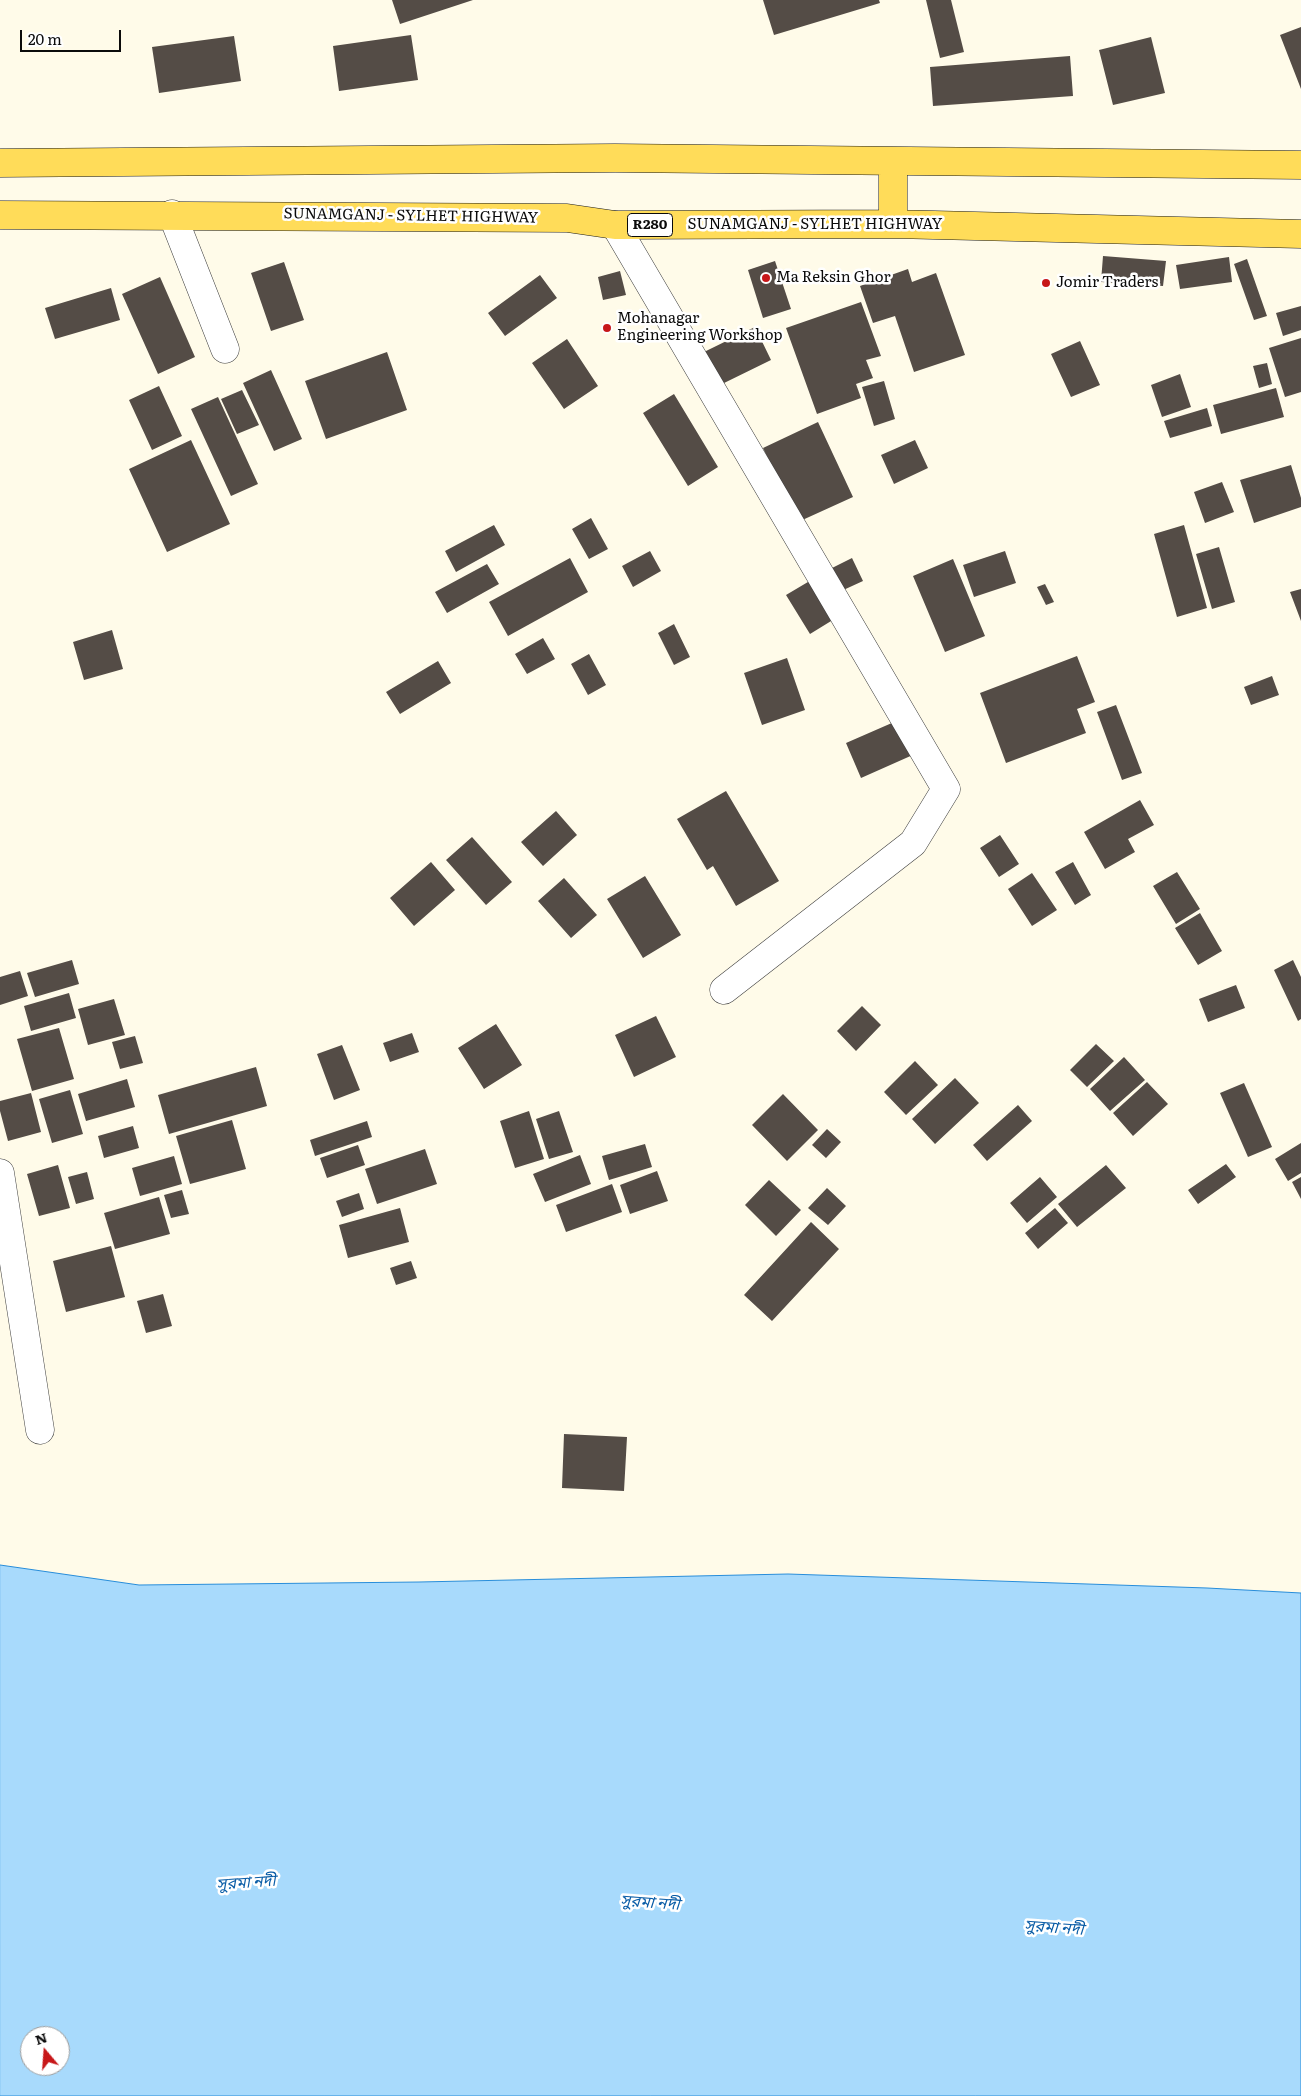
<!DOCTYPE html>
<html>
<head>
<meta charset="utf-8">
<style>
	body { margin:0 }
	#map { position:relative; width:1301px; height:2096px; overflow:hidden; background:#fffbe9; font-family:Literata,serif }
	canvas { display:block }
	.north { position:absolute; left:20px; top:2026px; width:50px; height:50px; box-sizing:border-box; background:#fff; border:1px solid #9d9d9d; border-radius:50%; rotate:342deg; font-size:14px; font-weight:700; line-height:20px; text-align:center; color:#0b0b0b }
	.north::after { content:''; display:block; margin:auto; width:18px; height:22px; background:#c71719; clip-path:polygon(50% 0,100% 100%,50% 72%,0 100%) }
	.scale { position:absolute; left:20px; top:30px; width:101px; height:22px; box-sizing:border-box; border:2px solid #0b0b0b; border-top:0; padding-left:6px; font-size:15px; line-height:18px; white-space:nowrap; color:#0b0b0b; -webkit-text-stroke:4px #fff; paint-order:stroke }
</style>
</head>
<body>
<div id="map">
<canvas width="1301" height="2096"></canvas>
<div class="north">N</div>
<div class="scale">20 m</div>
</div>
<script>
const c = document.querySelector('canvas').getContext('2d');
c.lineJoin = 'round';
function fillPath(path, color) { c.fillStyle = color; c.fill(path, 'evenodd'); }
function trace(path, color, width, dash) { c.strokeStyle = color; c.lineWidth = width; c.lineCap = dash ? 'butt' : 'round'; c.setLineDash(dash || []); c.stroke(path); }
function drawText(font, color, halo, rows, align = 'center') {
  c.font = font + ' Literata,"Noto Sans Bengali",serif'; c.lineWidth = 5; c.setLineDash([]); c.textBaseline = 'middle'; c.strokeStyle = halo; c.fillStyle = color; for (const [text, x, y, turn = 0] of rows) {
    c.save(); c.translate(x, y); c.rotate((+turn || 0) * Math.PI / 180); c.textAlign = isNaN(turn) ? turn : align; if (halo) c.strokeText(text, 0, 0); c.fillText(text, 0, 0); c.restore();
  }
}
const water = new Path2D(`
	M0,1565L139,1585L419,1582L788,1574L1207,1588L1301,1593V2096H0ZM30,2036H60V2066H30Z`);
fillPath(water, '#a8dafc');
trace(water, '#288dda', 1);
fillPath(new Path2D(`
	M392,0H473L400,24Z
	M763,0H879L880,3L774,35Z
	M926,0H951L964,52L940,58Z
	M1301,27V89L1280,35Z
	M411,35L418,80L339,91L333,46Z
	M234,36L241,81L159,93L152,47Z
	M1151,37L1165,93L1113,105L1099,50Z
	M1070,56L1073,96L933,106L930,67Z
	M1103,256L1166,261L1163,286L1101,282Z
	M1229,257L1232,282L1180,289L1176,265Z
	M1247,259L1267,316L1254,320L1234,264Z
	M775,261L791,309L763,318L748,270Z
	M284,262L304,320L271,331L251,273Z
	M908,269L912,282L936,273L965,355L914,372L895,316L873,323L860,286Z
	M620,271L626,295L603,300L598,277Z
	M540,275L557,298L505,336L488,313Z
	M160,277L195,357L158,374L122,294Z
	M111,288L120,320L55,339L45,308Z
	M861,302L881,356L866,360L873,378L856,384L861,398L817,414L786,328Z
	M1301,306V330L1283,336L1276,313Z
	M755,327L771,360L720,385L704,352Z
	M1301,338V392L1285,397L1269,348Z
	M567,339L598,386L564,409L532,363Z
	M1080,341L1100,385L1071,397L1051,354Z
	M387,352L407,410L326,439L305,381Z
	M1267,363L1272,384L1259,388L1253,366Z
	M271,370L302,439L274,451L243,383Z
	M1180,374L1191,407L1162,417L1151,385Z
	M884,381L895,419L874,426L862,387Z
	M159,386L182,436L152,450L129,400Z
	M1276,388L1284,417L1221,434L1213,405Z
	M242,390L259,425L237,434L221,399Z
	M674,394L718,467L688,486L643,413Z
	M218,397L258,484L231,496L191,409Z
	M1207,408L1212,426L1170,438L1164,421Z
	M818,422L853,497L798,522L763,448Z
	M191,440L230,524L167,552L129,469Z
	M915,440L928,468L894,484L881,455Z
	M1291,465L1301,498V507L1254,523L1240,480Z
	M1222,482L1234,512L1205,523L1194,492Z
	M591,518L608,549L589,559L572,529Z
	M494,525L505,545L456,572L445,551Z
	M1184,525L1207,608L1177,617L1154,534Z
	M1219,547L1235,602L1212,609L1196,554Z
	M650,551L661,571L633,587L622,566Z
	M1005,551L1016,583L974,597L963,565Z
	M570,558L588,592L508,636L489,602Z
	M852,558L863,581L839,592L828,570Z
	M953,559L985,636L945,652L913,576Z
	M487,564L499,584L447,613L435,592Z
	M813,579L836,618L810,634L786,595Z
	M1045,584L1054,602L1046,605L1037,587Z
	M1301,589V621L1290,592Z
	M674,624L690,657L674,665L658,633Z
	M112,630L123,669L84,680L73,642Z
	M543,638L555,659L527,674L515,654Z
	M589,654L606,685L588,695L571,664Z
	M1077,656L1095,702L1077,709L1086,733L1006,763L980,693Z
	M787,658L805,710L762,725L744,673Z
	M438,661L451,683L400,714L386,692Z
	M1272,676L1279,695L1251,705L1244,687Z
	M1116,705L1142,773L1122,780L1097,712Z
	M901,719L915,754L861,778L846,743Z
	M726,791L779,881L736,906L713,866L707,870L677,819Z
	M1140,800L1154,825L1128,839L1135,852L1105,869L1084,832Z
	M556,811L577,835L543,866L521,842Z
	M1000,835L1019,864L999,877L980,848Z
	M472,837L512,882L486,905L446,860Z
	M431,862L455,890L414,926L390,898Z
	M1073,862L1091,895L1075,905L1055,872Z
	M1177,872L1200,909L1176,924L1153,886Z
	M1032,873L1057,910L1032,926L1008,889Z
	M645,876L681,935L643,958L607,899Z
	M564,878L597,915L571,938L538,901Z
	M1200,913L1222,951L1198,965L1175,928Z
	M72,960L79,984L35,997L27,973Z
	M1293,960L1301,977V1019L1298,1021L1274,970Z
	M20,971L28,996L0,1005V977Z
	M1236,985L1245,1008L1208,1022L1199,999Z
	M69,993L76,1018L31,1031L24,1006Z
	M114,999L125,1035L88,1045L78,1009Z
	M862,1006L881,1025L856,1051L837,1031Z
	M656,1016L676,1057L634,1077L615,1035Z
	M496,1024L522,1065L484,1089L458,1048Z
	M59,1028L74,1079L32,1091L17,1039Z
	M412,1033L419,1052L390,1062L383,1043Z
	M135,1036L143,1063L120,1069L112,1042Z
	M1096,1044L1114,1061L1087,1087L1070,1070Z
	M342,1045L360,1090L334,1100L317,1054Z
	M1124,1057L1145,1080L1110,1111L1090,1089Z
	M915,1061L938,1085L906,1115L884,1092Z
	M256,1067L267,1106L169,1134L158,1095Z
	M955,1078L979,1103L935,1144L912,1119Z
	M127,1079L135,1107L86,1121L78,1094Z
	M1147,1082L1168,1104L1133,1136L1113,1113Z
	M1244,1083L1272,1147L1248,1157L1220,1093Z
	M70,1090L83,1134L52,1143L39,1099Z
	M31,1093L41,1132L8,1141L0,1111V1101Z
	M783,1094L818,1130L787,1161L752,1125Z
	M1018,1105L1032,1121L987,1161L973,1145Z
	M529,1111L544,1159L515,1168L500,1121Z
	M559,1111L573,1152L549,1159L536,1119Z
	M232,1120L246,1169L190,1184L176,1136Z
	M367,1121L372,1137L315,1156L310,1140Z
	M133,1126L139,1148L104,1158L98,1136Z
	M827,1129L841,1142L826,1158L812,1145Z
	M1301,1143V1173L1288,1181L1275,1159Z
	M645,1144L652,1167L609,1180L602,1156Z
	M358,1145L365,1165L327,1178L320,1158Z
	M425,1149L437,1184L377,1204L365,1169Z
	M580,1155L591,1184L545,1202L533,1174Z
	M174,1156L182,1184L140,1196L132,1168Z
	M1226,1164L1236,1177L1198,1204L1188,1190Z
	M58,1165L70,1208L39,1216L27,1174Z
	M1106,1165L1126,1188L1077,1227L1058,1204Z
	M657,1171L668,1201L630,1214L620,1185Z
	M87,1172L94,1199L76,1204L68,1177Z
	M1040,1177L1057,1197L1027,1223L1010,1203Z
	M1301,1177V1199L1292,1182Z
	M769,1180L801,1210L776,1236L745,1205Z
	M612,1184L622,1212L566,1232L556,1205Z
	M827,1188L846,1206L828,1225L808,1208Z
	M182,1190L189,1214L171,1218L164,1195Z
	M359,1193L364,1209L342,1217L336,1201Z
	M159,1197L170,1234L115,1249L104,1213Z
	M400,1208L409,1242L348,1258L339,1225Z
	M1055,1208L1068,1223L1038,1249L1025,1233Z
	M811,1222L839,1249L772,1321L744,1295Z
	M111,1246L125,1297L66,1312L53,1261Z
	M411,1261L417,1278L396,1285L390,1268Z
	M163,1294L172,1326L146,1333L137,1301Z
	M564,1434L627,1437L624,1491L562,1488Z`), '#544c46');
const street = new Path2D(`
	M172,214L225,349
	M615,225L946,789L913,843L724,990
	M0,1173L40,1430`);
const primary = new Path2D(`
	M0,163L615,158L1301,165
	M0,215L567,218L615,225L893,224L1301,234
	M893,224V161`);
trace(street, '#3e3e3e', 29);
trace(primary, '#1c1c1c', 29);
trace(street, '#fff', 28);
trace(primary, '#ffdc59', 28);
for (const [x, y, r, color] of [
	[766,278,5,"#c71719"],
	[1046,283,5,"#c71719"],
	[607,328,5,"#c71719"]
]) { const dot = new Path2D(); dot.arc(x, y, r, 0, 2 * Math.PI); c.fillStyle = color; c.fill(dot); trace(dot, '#fff', 2); }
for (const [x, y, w] of [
	[650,225,45]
]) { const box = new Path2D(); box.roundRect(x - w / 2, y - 11.5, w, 23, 4); c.fillStyle = '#fff'; c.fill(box); trace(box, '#0b0b0b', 1); }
drawText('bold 14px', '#0b0b0b', null, [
	["R280",650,225]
]);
drawText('15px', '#0b0b0b', '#fff', [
	["SUNAMGANJ - SYLHET HIGHWAY",411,216,1],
	["SUNAMGANJ - SYLHET HIGHWAY",815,225]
]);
drawText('15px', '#0b0b0b', '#fff', [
	["Ma Reksin Ghor",776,278],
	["Jomir Traders",1056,283],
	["Mohanagar",617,319],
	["Engineering Workshop",617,336]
], 'left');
drawText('italic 16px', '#0a5da7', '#fff', [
	["সুরমা নদী",246,1883,-4],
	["সুরমা নদী",650,1903,4],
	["সুরমা নদী",1054,1928,4]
]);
</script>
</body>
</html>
